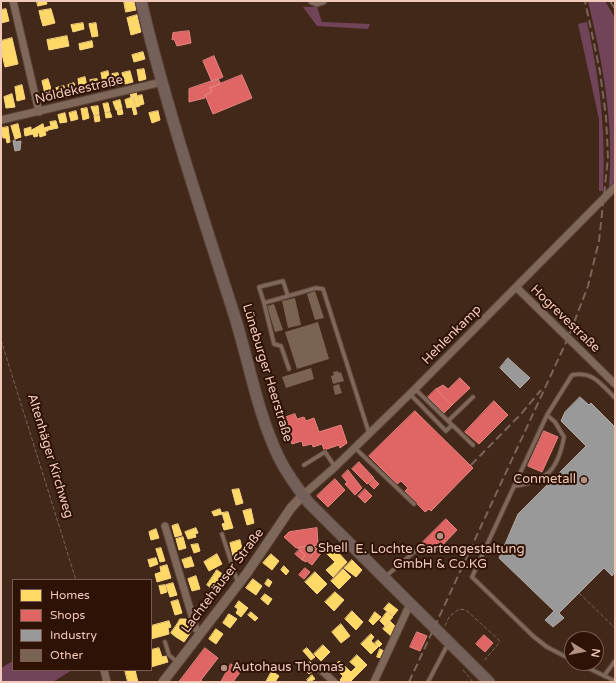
<!DOCTYPE html>
<html>
<head>
<meta charset="utf-8">
<style>
	body { margin:0 }
	#map { position:relative; width:616px; height:683px; overflow:hidden; background:#422819; font-family:"Varela Round",sans-serif }
	canvas { display:block }
	.frame { position:absolute; inset:0; border:2px solid #f0c9b8; pointer-events:none }
	.legend { position:absolute; left:12px; top:579px; width:140px; height:92px; box-sizing:border-box; background:#2d1205; border:1px solid #7b5b4d; margin:0; padding:5px 7px; list-style:none; font-size:12px; color:#f0c9b8 }
	.legend li { display:flex; align-items:center; gap:8px; height:20px }
	.legend b { width:20px; border:1px solid #7b5b4d }
	.north { position:absolute; left:564px; top:631px; width:40px; height:40px; box-sizing:border-box; background:#2d1205; border:1px solid #7b5b4d; border-radius:50%; rotate:100deg; font-size:11px; font-weight:700; line-height:16px; text-align:center; color:#f0c9b8 }
	.north::after { content:''; display:block; margin:auto; width:14px; height:18px; background:#b39180; clip-path:polygon(50% 0,100% 100%,50% 72%,0 100%) }
</style>
</head>
<body>
<div id="map">
<canvas width="616" height="683"></canvas>
<div class="frame"></div>
<ul class="legend">
<li><b style="height:11px;background:#ffd966"></b>Homes</li>
<li><b style="height:11px;background:#e06666"></b>Shops</li>
<li><b style="height:11px;background:#999"></b>Industry</li>
<li><b style="height:11px;background:#7a6351"></b>Other</li>
</ul>
<div class="north">N</div>
</div>
<script>
const c = document.querySelector('canvas').getContext('2d');
c.lineJoin = 'round';
function fillPath(path, color) { c.fillStyle = color; c.fill(path, 'evenodd'); }
function trace(path, color, width, dash) { c.strokeStyle = color; c.lineWidth = width; c.lineCap = dash ? 'butt' : 'round'; c.setLineDash(dash || []); c.stroke(path); }
function drawText(font, color, halo, rows, align = 'center') {
  c.font = font + ' "Varela Round",sans-serif'; c.lineWidth = 4; c.setLineDash([]); c.textBaseline = 'middle'; c.strokeStyle = halo; c.fillStyle = color; for (const [text, x, y, turn = 0] of rows) {
    c.save(); c.translate(x, y); c.rotate((+turn || 0) * Math.PI / 180); c.textAlign = isNaN(turn) ? turn : align; if (halo) c.strokeText(text, 0, 0); c.fillText(text, 0, 0); c.restore();
  }
}
fillPath(new Path2D(`
	M588,1H605L615,18V181L609,187C614,122 603,64 588,1Z
	M303,7H317L322,22L370,24L368,29L317,26Z
	M587,22C600,82 606,130 603,191H599V119L578,24Z
	M13,661V670H72L53,682H1V668Z`), '#72445a');
const homes = new Path2D(`
	M37,1H46L47,4L38,6Z
	M124,1H134L136,10L126,12Z
	M6,9L9,21L1,23V10Z
	M51,9L53,16L41,19L39,11Z
	M137,15L139,24L129,26L127,18Z
	M53,16L55,23L43,26L41,19Z
	M83,23L84,29L73,32L71,25Z
	M96,23L98,36L92,37L89,24Z
	M139,24L141,32L131,35L129,26Z
	M67,36L69,46L49,50L47,40Z
	M12,38L15,51L2,54L1,41Z
	M92,41L93,47L80,50L79,44Z
	M15,51L18,64L5,67L2,54Z
	M143,52L145,59L134,62L132,55Z
	M144,69L146,79L139,81L137,70Z
	M108,71L111,87L104,88L101,73Z
	M130,71L133,82L125,84L122,73Z
	M118,73L121,84L115,86L112,74Z
	M85,77L88,91L80,93L78,79Z
	M48,79L52,92L45,94L42,81Z
	M97,79L100,89L93,90L90,80Z
	M74,83L77,94L70,95L68,85Z
	M22,85L25,99L17,101L15,87Z
	M64,86L67,97L59,99L56,88Z
	M136,92L140,106L136,107L134,97H131L130,93Z
	M12,94L15,107L6,108L4,97Z
	M142,95L144,104L140,105L138,96Z
	M133,97L137,114L134,115L132,107L127,108L125,100Z
	M120,100L122,108L116,110L113,102Z
	M108,103L110,111L105,112L103,104Z
	M98,106L99,114L94,115L91,107Z
	M87,108L89,118L83,120L81,109Z
	M122,109L123,114L118,115L117,110Z
	M76,111L78,119L71,121L69,113Z
	M158,111L160,120L152,123L149,113Z
	M110,112L112,117L106,118L105,113Z
	M65,113L67,122L60,123L58,115Z
	M99,115L100,121L95,122L94,116Z
	M56,121L58,128L48,130L47,127L51,126L50,122Z
	M18,124L21,137L15,139L11,126Z
	M43,124L44,128L47,127L48,131H45L46,135L40,137L39,133H37L38,136L34,137L33,134L25,136L24,129L31,127V130Z
	M8,127L10,142L7,143L6,138H3L1,128Z
	M239,489L243,503L236,505L232,490Z
	M220,509L222,514L214,516L212,512Z
	M251,509L254,523L247,525L243,511Z
	M228,512L233,528L224,530L222,524L225,523L222,513Z
	M178,524L182,535L175,537L172,526Z
	M196,528L198,533L195,534L196,537L188,539L185,532Z
	M156,529L159,538L151,540L149,532Z
	M183,537L186,548L179,550L176,539Z
	M240,540L243,553L233,556L230,543Z
	M198,544L200,551L194,553L191,545Z
	M161,548L165,561L160,562L156,549Z
	M334,548L347,562L333,577L326,570L335,562L327,554Z
	M217,554L222,564L209,571L204,562Z
	M271,554L279,561L272,570L263,563Z
	M191,557L194,566L185,568L182,560Z
	M156,558L158,564L150,567L148,560Z
	M352,560L362,570L356,577L344,568Z
	M167,565L171,578L157,582L155,574L161,572L160,567Z
	M284,566L289,571L286,575L281,570Z
	M343,569L351,577L339,589L331,581Z
	M217,570L225,576L215,591L207,585Z
	M315,572L327,584L317,594L305,582Z
	M196,576L200,589L192,591L188,579Z
	M253,579L262,586L256,595L246,588Z
	M268,579L272,582L269,587L265,584Z
	M173,583L177,595L170,597L166,585Z
	M165,585L167,592L161,594L159,586Z
	M335,592L344,600L334,611L325,602Z
	M265,594L272,599L268,605L261,599Z
	M178,600L182,613L175,615L171,602Z
	M239,601L248,608L241,617L236,613L238,609L235,607Z
	M389,603L398,610L393,616L384,609Z
	M352,611L363,622L356,630L345,619Z
	M251,612L258,618L255,621L248,615Z
	M375,612L381,617L373,625L369,621Z
	M387,612L393,617L385,626L380,621Z
	M229,614L237,619L230,628L223,623Z
	M180,619H186L187,627L190,626L191,632L184,642L176,637L183,626L178,623Z
	M169,621L171,627L168,628L169,634L151,639V626Z
	M390,621L395,626L391,636L383,629Z
	M178,623L183,626L176,637L171,633Z
	M341,624L350,636L341,643L332,632Z
	M216,629L223,634L216,644L209,639Z
	M371,634L374,637L371,641L378,647L371,654L361,644Z
	M378,640L382,644L379,647L375,643Z
	M323,645L330,652L321,661L314,654Z
	M159,648L162,657L166,656L168,662L151,667V650Z
	M307,648L315,657L311,660L303,651Z
	M380,649L384,651L381,658L377,657Z
	M357,655L367,665L350,682H342L340,680L343,676L334,667L339,661L351,672L356,667L350,662Z
	M310,662L316,668L309,674L303,668Z
	M125,670H135L138,682H128Z
	M272,671L279,676L275,682H266Z
	M312,675L315,679L309,682L307,680Z`);
fillPath(homes, '#ffd966');
trace(homes, '#fad47f', 1);
const shops = new Path2D(`
	M189,31L191,43L177,46L174,39L172,40L173,33Z
	M214,56L223,77L212,82L203,61Z
	M242,75L252,98L213,114L205,95L212,92L210,88Z
	M218,79L221,84L210,88L212,92L205,95V98L189,102V89Z
	M460,378L470,388L452,405L436,389L443,385L448,389Z
	M436,389L452,405L444,413L428,397Z
	M494,401L508,415L479,444L465,432Z
	M415,411L473,468L431,511L429,509L425,512L405,491L408,488L401,481L397,484L369,456Z
	M295,414L297,419L304,417L306,421L314,418L319,432L341,425L347,443L340,448L339,445L324,450L322,444L313,447L312,444L303,446L302,441L292,444L284,418Z
	M544,431L558,437L542,472L528,466Z
	M359,462L374,478L367,484L352,469Z
	M348,470L362,488L355,495L345,484L347,482L342,476Z
	M335,479L345,490L328,507L317,496Z
	M374,479L379,484L374,489L369,484Z
	M365,489L372,496L365,503L358,496Z
	M446,519L457,530L435,553L423,542Z
	M317,528L318,545L296,548L284,537L289,532Z
	M314,546L317,549L306,562L302,560L305,555L298,548Z
	M317,549L322,552L312,565L308,562Z
	M299,550L305,555L302,560L295,554Z
	M305,568L310,572L304,579L299,575Z
	M417,632L427,636L420,651L410,647Z
	M484,635L493,643L485,652L476,644Z
	M205,648L218,658L201,680L203,682H179Z
	M231,664L241,671L233,682H221Z`);
fillPath(shops, '#e06666');
trace(shops, '#e5847f', 1);
const industry = new Path2D(`
	M15,140L16,142L21,141L20,150L15,151L13,141Z
	M508,358L530,378L520,388L500,368Z
	M580,397L589,405L591,403L615,427V572L612,576L604,568L559,613L564,618L553,627L545,620L554,611L499,558L518,514L586,446L561,421L565,412Z`);
fillPath(industry, '#999');
trace(industry, '#b3a7a2', 1);
fillPath(new Path2D(`
	M315,291L324,318L315,320L307,294Z
	M295,298L301,325L288,328L282,301Z
	M274,304L283,330L275,332L267,306Z
	M318,322L329,359L297,369L285,332Z
	M311,368L314,379L286,388L282,377Z
	M338,371L339,373L341,372L344,381L333,384L331,376L334,375L333,372Z
	M339,384L342,393L335,395L333,386Z`), '#7a6351');
const service = new Path2D(`
	M264,303L259,287L283,281L288,296
	M289,369L281,346L274,344L264,303L316,288L323,289L369,433
	M415,389L473,445
	M410,394L446,431L452,425
	M448,421L473,397
	M355,448L414,504
	M304,465L325,452L335,467
	M515,486C547,481 558,470 564,437L555,422L547,415
	M222,534L238,583
	M385,577L420,547
	M165,642L169,655L177,662
	M572,660L547,647L533,636L472,577L547,415L572,375C593,371 601,384 615,398
	M578,663L615,681
	M604,676L615,661
	M428,682L448,644`);
const minor = new Path2D(`
	M13,1L39,112
	M312,1L317,3L323,1
	M1,120L162,82
	M516,287L615,384
	M303,495L335,467L415,389L615,187
	M165,526L196,629L201,633
	M319,668L334,682
	M104,670L107,682
	M374,682L410,604`);
const tertiary = new Path2D(`
	M163,682L247,573L291,508L303,495`);
const primary = new Path2D(`
	M141,1C166,107 201,211 234,314C249,362 257,412 279,458C287,474 298,489 309,503L489,682`);
trace(service, '#5a4438', 5.5);
trace(minor, '#5a4438', 9);
trace(tertiary, '#5a4438', 11);
trace(primary, '#5a4438', 13);
trace(new Path2D(`
	M1,340L76,580
	M579,593L615,628
	M445,626L449,617L459,609L466,610L499,640V643L483,662
	M463,670L473,682`), '#79645a', 1, [4, 2]);
trace(service, '#7f675a', 3.5);
trace(minor, '#7f675a', 7);
trace(tertiary, '#7f675a', 9);
trace(primary, '#755f59', 11);
trace(new Path2D(`
	M610,1L615,9
	M471,465L521,414L541,390
	M409,682L545,388L568,338L588,286L599,241L608,158L606,117L600,72L585,1`), '#7b6459', 2, [8, 4]);
for (const [x, y, r, color] of [
	[584,480,4,"#b39180"],
	[440,536,4,"#b39180"],
	[310,549,4,"#b39180"],
	[224,668,4,"#b39180"]
]) { const dot = new Path2D(); dot.arc(x, y, r, 0, 2 * Math.PI); c.fillStyle = color; c.fill(dot); trace(dot, '#2d1205', 1.5); }
drawText('13px', '#f0c9b8', '#2d1205', [
	["Nöldekestraße",79,90,-13],
	["Hogrevestraße",565,319,44],
	["Hehlenkamp",452,335,-45],
	["Lüneburger Heerstraße",267,373,73],
	["Altenhäger Kirchweg",50,456,73],
	["Lachtehäuser Straße",223,581,-53]
]);
drawText('13px', '#f0c9b8', '#2d1205', [
	["Conmetall",576,480,"right"],
	["Shell",318,549],
	["E. Lochte Gartengestaltung",440,550,"center"],
	["GmbH & Co.KG",440,565,"center"],
	["Autohaus Thomas",232,668]
], 'left');
</script>
</body>
</html>
